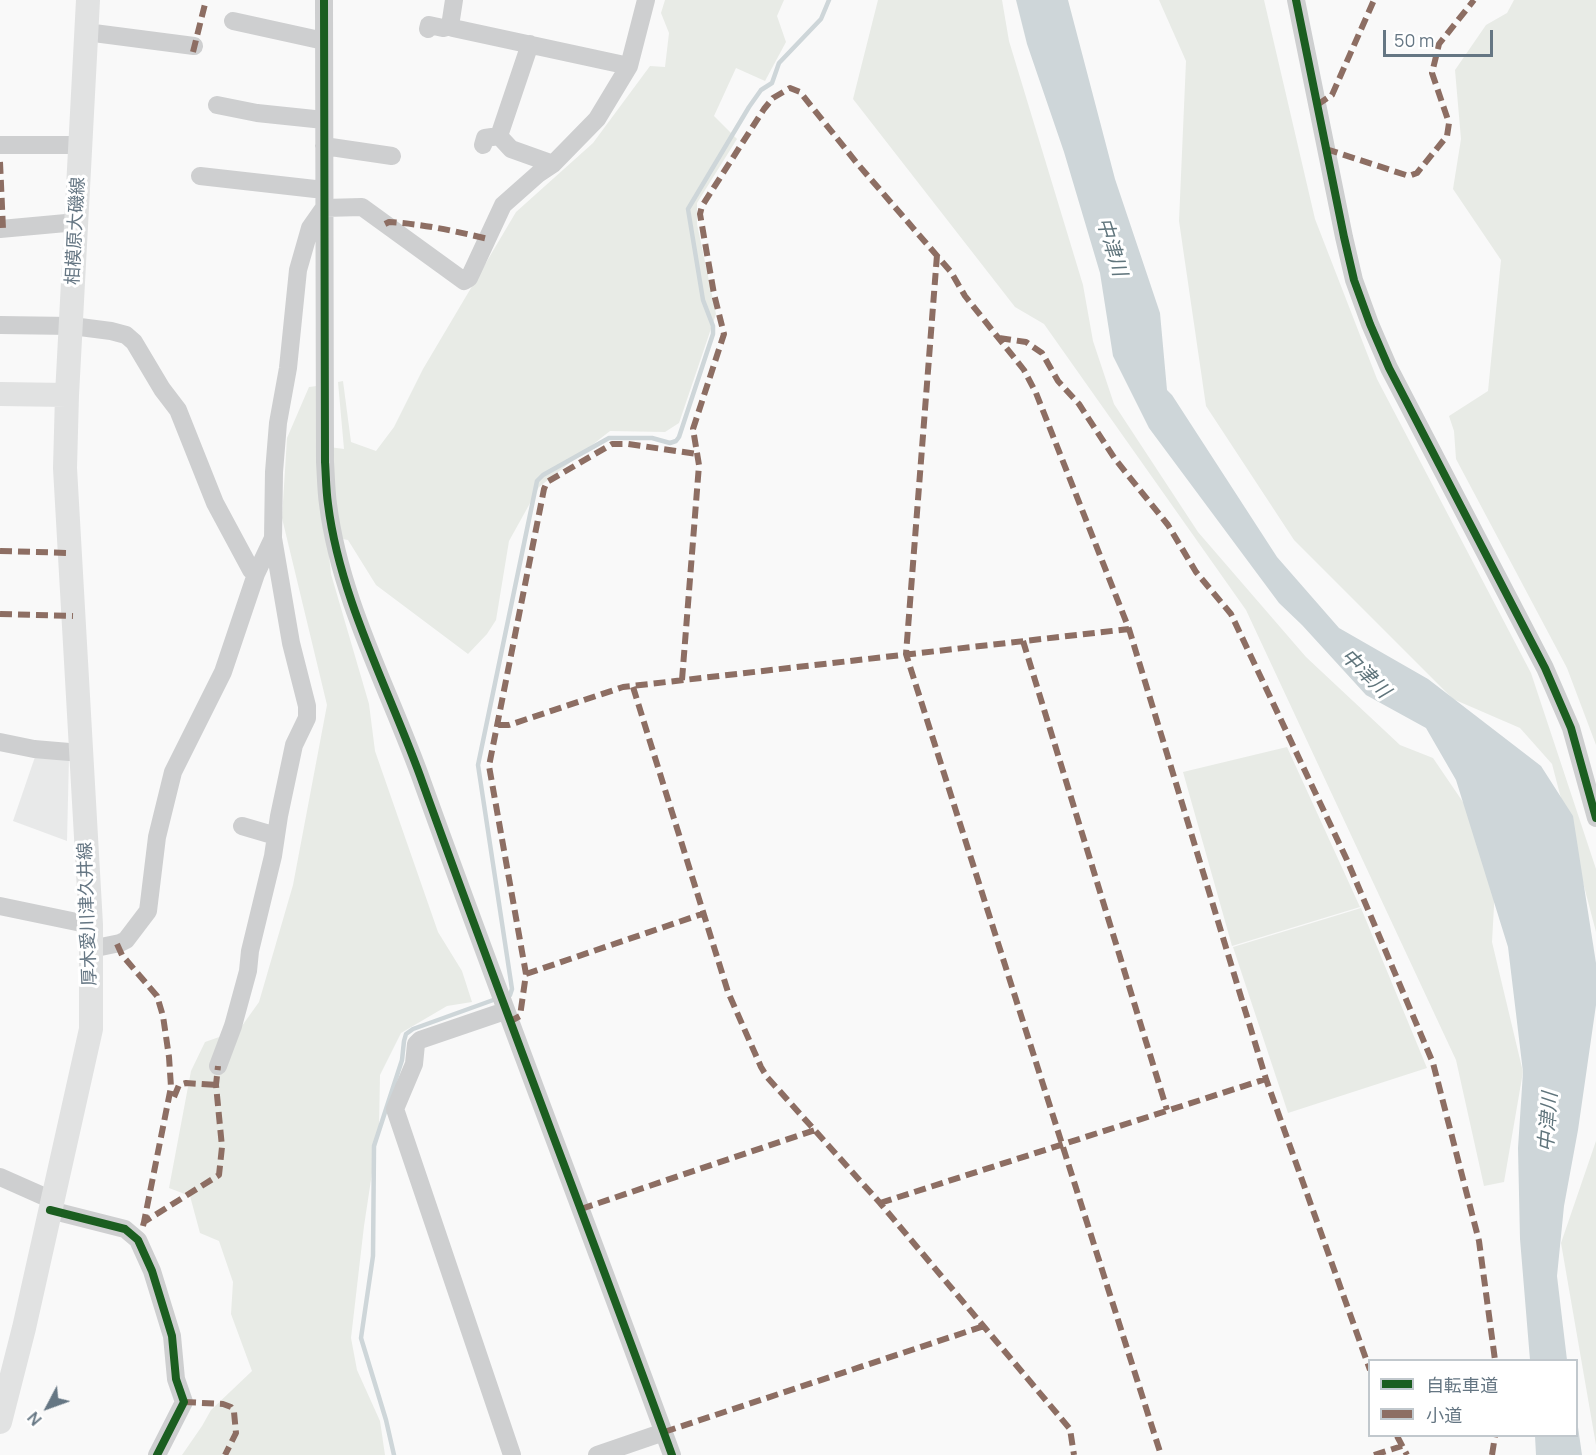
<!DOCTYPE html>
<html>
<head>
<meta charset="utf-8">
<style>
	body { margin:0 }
	#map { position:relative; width:1596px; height:1455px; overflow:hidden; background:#f9f9f9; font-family:Manrope,"Noto Sans JP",sans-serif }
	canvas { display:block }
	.legend { position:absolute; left:1368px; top:1359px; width:210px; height:78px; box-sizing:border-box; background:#fff; border:2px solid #c1c8cd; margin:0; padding:8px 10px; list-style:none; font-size:18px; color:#657683 }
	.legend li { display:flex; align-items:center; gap:12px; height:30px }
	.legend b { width:30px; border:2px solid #c1c8cd }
	.north { position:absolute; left:18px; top:1377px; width:60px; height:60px; -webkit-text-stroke:4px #fff; paint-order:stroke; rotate:229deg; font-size:16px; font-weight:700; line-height:24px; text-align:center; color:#657683 }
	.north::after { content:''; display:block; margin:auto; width:21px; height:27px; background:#657683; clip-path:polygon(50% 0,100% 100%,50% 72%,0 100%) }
	.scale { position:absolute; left:1383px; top:30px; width:110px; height:27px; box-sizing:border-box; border:3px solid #657683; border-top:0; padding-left:8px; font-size:18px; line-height:21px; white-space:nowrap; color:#657683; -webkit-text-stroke:4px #fff; paint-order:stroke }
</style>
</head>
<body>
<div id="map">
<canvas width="1596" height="1455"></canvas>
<ul class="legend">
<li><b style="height:8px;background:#1b5e20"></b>自転車道</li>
<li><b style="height:8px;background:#8d6e63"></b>小道</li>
</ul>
<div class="north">N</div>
<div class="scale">50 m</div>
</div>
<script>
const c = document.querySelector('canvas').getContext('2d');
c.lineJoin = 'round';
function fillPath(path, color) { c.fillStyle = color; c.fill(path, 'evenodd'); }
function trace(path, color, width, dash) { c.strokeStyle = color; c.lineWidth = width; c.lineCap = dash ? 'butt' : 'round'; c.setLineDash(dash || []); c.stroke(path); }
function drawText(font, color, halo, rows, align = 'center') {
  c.font = font + ' Manrope,"Noto Sans JP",sans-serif'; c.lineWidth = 6; c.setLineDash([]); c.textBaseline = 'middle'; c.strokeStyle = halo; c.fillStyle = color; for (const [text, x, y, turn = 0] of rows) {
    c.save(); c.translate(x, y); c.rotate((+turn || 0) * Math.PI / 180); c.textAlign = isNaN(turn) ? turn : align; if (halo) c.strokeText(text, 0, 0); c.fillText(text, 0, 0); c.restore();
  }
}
fillPath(new Path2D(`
	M37,751L69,757L67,841L13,821Z`), '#e8e9e9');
fillPath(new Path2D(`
	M665,0H784L777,16L786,42L765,81L736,68L714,116L737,139L697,203V224L716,314L679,423L665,432L610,431L539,487L509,541L496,620L487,634L468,654L376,585L348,540L327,536L331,574L369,704L375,751L438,932L462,971L472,1002L447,1006L401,1033L380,1075L379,1127L364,1226L351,1338L357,1370L380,1421L385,1455H182L202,1426L211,1410L252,1371L231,1314L233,1282L219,1241L200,1233L190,1196L169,1188L191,1071L205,1042L239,1030L259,1002L293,885L327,705L282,518L287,438L309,387L317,386L322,446L344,449L338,382L343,381L351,442L376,451L394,427L423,369L516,212L593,143L650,66L665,67L669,33L661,13Z
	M878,0H1002L1009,41L1083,285L1093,341L1114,404L1198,532L1306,657L1400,745L1433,758L1497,852L1492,942L1523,1072L1504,1182L1484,1186L1456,1060L1246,610L1044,324L1015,307L853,99Z
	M1159,0H1264L1315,219L1377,379L1531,673L1596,869V932L1552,764L1520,728L1453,699L1294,540L1206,406L1179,221L1186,61Z
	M1514,0H1596V745L1567,668L1456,459L1454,431L1449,416L1488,391L1501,260L1453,189L1461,139L1455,70L1486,25L1507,13Z
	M1287,747L1360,907L1232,946L1183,772Z
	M1361,908L1427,1068L1288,1113L1233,947Z
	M1596,1141V1445L1561,1243Z`), '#e8ebe6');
fillPath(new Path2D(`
	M1016,0H1068L1115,179L1160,313L1167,390L1172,395L1277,557L1339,628L1428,679L1541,766L1573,816L1596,963V1005L1578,1130L1564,1206L1557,1276L1567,1360H1530L1520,1239L1518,1148L1523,1072L1508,947L1456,780L1426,728L1366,695L1302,625L1279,603L1149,428L1113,356L1100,273L1064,152L1027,44Z
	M1577,1420L1582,1455H1536L1535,1436H1576Z`), '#ced6d9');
trace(new Path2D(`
	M504,997L510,995L512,989L478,765L537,481L543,475L609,438H652L670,443L676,441L679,437L713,334V326L703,300L688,209L749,107L761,90L772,83L779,63L821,19L829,0
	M394,1455L386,1420L361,1338L373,1256L374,1146L402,1060L404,1041L406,1034L413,1029L496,999`), '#ced6d9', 4.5);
trace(new Path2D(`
	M324,0L325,462C326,476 326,490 328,504C340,601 391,693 423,784C504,1009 590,1231 672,1455
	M454,0L450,26L453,28L629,66
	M1296,0L1344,237L1354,280L1370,324L1389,368L1545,668L1571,728L1596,818
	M233,21L324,41
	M428,29L429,25L443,28L450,26
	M86,32L194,46
	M217,105L257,113L324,120
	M499,136L530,44
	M0,145H80
	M483,145L485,138L499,136L511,149L553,164
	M324,146L392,156
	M200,176L324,190
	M0,229L77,222
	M0,325L72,326L111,331L126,335L134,342L162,389L178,410L215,503L251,570L256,574
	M0,742L34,749L81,753
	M242,826L276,836
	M0,906L91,925
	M91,949L120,943L126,940L148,911L157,837L173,772L223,672L256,574L273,538L274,472L278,423L288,368L298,270L310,228L324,208L362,207L464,281L469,278L503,205L538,174L553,164L597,119L629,66L646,0
	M505,1011L420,1040L416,1044L414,1064L395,1109L512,1455
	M218,1066L233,1026L248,971L250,951L273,856L279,816L294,745L307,718V706L291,643L273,538
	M0,1177L52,1200
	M50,1210L125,1229L138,1240L152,1271L172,1336L176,1379L184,1402L157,1455
	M597,1455L664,1432`), '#cecfd0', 18);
trace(new Path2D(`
	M0,394L67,395
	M0,1422L24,1328L91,1029V925L65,468L67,395L88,0`), '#e1e2e2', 24);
trace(new Path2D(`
	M193,52L206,0
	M1317,105L1332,95L1374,0
	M1326,149L1409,176L1417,173L1447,136L1449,123L1432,73L1439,44L1474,0
	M0,162L3,229
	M385,224L389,222C423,224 455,231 488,239
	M937,255L906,654L1161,1455
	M999,338L1026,342L1042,353L1058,381L1079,404L1115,459L1168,525L1196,572L1231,614L1347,860L1433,1063L1479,1241L1495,1360
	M0,551L70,553
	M0,614L73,616
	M1023,641L1167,1110
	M682,680L699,465L693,429L724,334L714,294L700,214L702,206L764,109L773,98L790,88L800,92L856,162L951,272L965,296L1024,370L1036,393L1129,629L1266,1079L1370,1370
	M633,687L728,992L761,1067L767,1077L880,1203L1070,1429L1074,1455
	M498,725H509L623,687L1129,629
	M117,944L122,955L157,996L163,1016L169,1057L171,1087L144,1222
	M526,974L705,913
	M509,1022L520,1016L526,974L489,766L544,489L547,482L612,444H628L697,454
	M174,1097L179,1085L186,1083L216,1085
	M880,1203L1266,1079
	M581,1209L815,1130
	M143,1226L144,1222L219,1175L222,1147L216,1085L218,1066
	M184,1402L223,1404L231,1407L234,1412L236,1433L225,1455
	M664,1432L984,1326
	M1397,1436L1407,1455
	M1374,1455L1402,1446
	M1492,1455L1495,1436`), '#8d6e63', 6, [12, 6]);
trace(new Path2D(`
	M324,0L325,462C326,476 326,490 328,504C340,601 391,693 423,784C504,1009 590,1231 672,1455
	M1296,0L1344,237L1354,280L1370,324L1389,368L1545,668L1571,728L1596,818
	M50,1210L125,1229L138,1240L152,1271L172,1336L176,1379L184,1402L157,1455`), '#1b5e20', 8);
drawText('18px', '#657683', '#fff', [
	["相模原大磯線",76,231,-87],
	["厚木愛川津久井線",88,914,-92]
]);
drawText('italic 20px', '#60757c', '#fff', [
	["中津川",1111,247,73],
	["中津川",1365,674,45],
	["中津川",1549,1122,-86]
]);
</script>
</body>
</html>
